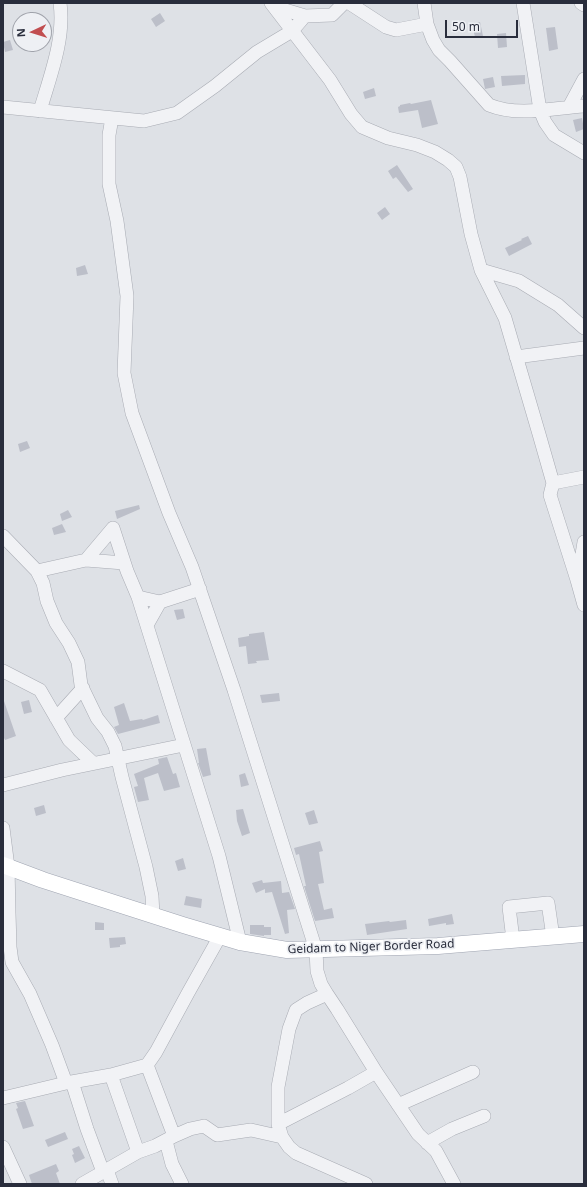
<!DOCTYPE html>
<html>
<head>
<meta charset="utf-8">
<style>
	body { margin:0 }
	#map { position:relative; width:587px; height:1187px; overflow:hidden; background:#dee1e6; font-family:"Noto Sans",sans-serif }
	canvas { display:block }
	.frame { position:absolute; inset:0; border:4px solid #292d3c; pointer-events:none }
	.north { position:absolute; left:12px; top:12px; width:40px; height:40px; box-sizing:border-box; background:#eef0f4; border:1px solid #9fa2aa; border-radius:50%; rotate:266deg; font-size:11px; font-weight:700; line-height:16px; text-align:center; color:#292d3c }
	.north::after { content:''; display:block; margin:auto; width:14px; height:18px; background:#c14e50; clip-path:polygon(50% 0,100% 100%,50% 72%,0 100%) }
	.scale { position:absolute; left:445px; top:20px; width:73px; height:18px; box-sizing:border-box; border:2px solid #292d3c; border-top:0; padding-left:5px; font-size:12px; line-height:14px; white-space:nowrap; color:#292d3c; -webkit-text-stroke:3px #eef0f4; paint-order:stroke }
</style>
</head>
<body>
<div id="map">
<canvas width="587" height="1187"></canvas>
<div class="frame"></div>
<div class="north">N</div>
<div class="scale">50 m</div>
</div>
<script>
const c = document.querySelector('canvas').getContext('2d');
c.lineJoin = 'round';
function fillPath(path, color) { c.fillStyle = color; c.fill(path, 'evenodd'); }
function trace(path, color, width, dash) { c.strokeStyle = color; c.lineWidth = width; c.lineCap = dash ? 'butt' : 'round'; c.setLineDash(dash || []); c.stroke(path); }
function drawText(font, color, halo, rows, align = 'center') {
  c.font = font + ' "Noto Sans",sans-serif'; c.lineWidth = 3.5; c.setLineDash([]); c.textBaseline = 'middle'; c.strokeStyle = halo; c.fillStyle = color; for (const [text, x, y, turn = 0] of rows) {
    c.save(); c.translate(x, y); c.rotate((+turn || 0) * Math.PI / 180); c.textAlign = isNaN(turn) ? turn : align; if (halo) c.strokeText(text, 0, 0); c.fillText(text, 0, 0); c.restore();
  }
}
fillPath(new Path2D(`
	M160,13L165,21L156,27L151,19Z
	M480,22L483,36L475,37L472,24Z
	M555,27L558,49L549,51L546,28Z
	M506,33L507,47L498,48L497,34Z
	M10,40L13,50L5,52L3,42Z
	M525,75V84L502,86L501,76Z
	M493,77L495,87L485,89L483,79Z
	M374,88L376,96L365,99L363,92Z
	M431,100L438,124L422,128L418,110L399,113L398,107L400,106V105L410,103L411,104Z
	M582,118L584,129L576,132L573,120Z
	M397,165L413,189L408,192L396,177L393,179L388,171Z
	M385,207L390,214L382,220L377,213Z
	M528,236L532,244L509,256L505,248L522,240L521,239Z
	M85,265L88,274L77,276L76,268Z
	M27,441L30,448L20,452L18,444Z
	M139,505L140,509L117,519L115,511Z
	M68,510L72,517L62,521L60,514Z
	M62,524L66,532L54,535L52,528Z
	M183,609L185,618L177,620L174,610Z
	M264,632L269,660L256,661L257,663L248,664L246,646L239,647L238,638L249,636V634Z
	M279,693L280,701L262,703L260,695Z
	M29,700L32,712L24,714L21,702Z
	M3,701H4L16,736L5,740L3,736Z
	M124,703L130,721L142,719L143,720L158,715L160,723L118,734L114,727L119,725L114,707Z
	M206,748L211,775L203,777L198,763H199L197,749Z
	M167,757L173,774L176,773L180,787L164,791L158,773L144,778L149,800L138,802L134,787L138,786L134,774L159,764L158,759Z
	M245,773L249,785L241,787L239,775Z
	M44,805L46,813L36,816L34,808Z
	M243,809L250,833L242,836L237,821L236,810Z
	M314,810L318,823L309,825L305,813Z
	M320,841L323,851L319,852L324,883L318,884L324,910L332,908L334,918L315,921L304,886H306L299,854L296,855L294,848Z
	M183,858L186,869L178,871L175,861Z
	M262,880L263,883L281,881L282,893L289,892L295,909L287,910L289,933L285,934L272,892L265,893V889L256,893L252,883Z
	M186,896L202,899L201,908L184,905Z
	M452,914L454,924L446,925V923L429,926L428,919Z
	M406,920L407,929L367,935L365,924L389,921L390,922Z
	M95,922L104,923V930H95Z
	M250,925H264V927H271V935H264V936L250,934Z
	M125,937L126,944L120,945V947L110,948L109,938Z
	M25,1101L34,1126L23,1129L16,1109L18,1108L16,1103Z
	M65,1132L68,1139L48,1147L45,1140Z
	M79,1146L85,1158L75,1163L72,1155L74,1154L72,1149Z
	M56,1164L59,1171L56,1173L60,1184H32L29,1175Z`), '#bcbfc9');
const minor = new Path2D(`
	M271,3L330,80L351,114L362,127L388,138L417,145L435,152L448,160L456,167L460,177L471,234L481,270L505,318L539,434L553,483L550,495L577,580L584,605
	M349,3L386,27L396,30L427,24
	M424,3L427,24L433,40L439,50L450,61L489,105C518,117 553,108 584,106
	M523,3L540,110L545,122L554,135L584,153
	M581,3L584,5
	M275,8L285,10L305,16L332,15L344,3
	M3,107L144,121L177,113L215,86L257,52L292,31L305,16
	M569,107L584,79
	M40,111C50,76 65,39 60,3
	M112,118L109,135V184L117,221L127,296L124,373L132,413L169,513L192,567L234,690L316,950L317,971L321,984L327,994L337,1009L376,1072L418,1134L436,1151L454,1184
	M481,270L519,281L558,305L584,328
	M516,357L584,348
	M553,483L584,477
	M113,528L127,571L138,597L219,856L240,942
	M3,536L37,571L43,583L47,601L56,623L69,643L78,662L81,685L97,718L108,732L115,746L122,777L146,867L152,896L153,916
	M86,560L113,528
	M37,571L86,560L124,563
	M578,579L584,542
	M138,597L160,602L200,589
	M147,625L160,602
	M3,671L40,690L69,740L93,763
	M56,718L83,688
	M3,785L62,770L184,745
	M3,828L8,867L9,913L10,947L12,962L30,994L52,1045L66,1083
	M513,940L509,907L548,903L553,937
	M327,994L307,1003L296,1010L289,1029L278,1087V1124L282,1137L289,1147L296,1153L366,1184
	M147,1065L174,1136
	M111,1075L138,1152
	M72,1082L87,1129L103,1172
	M3,1098L66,1083L111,1075L147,1065L156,1052L188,993L220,936
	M398,1105L473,1072
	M278,1124L348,1088L376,1072
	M166,1141L172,1164L182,1184
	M427,1143L452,1129L484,1116
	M3,1147L20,1184
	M107,1170L112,1184
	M82,1184L138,1152L155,1146L174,1136L190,1129L204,1126L217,1135L251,1130L282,1137`);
const major = new Path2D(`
	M3,865L43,880L183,925L240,942L287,950L438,946L584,934`);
trace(minor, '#a8abb3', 14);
trace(major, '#9fa4b1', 17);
trace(minor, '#f1f2f5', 13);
trace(major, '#fff', 16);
drawText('12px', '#292d3c', '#eef0f4', [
	["Geidam to Niger Border Road",371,947,-2]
]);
</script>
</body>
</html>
